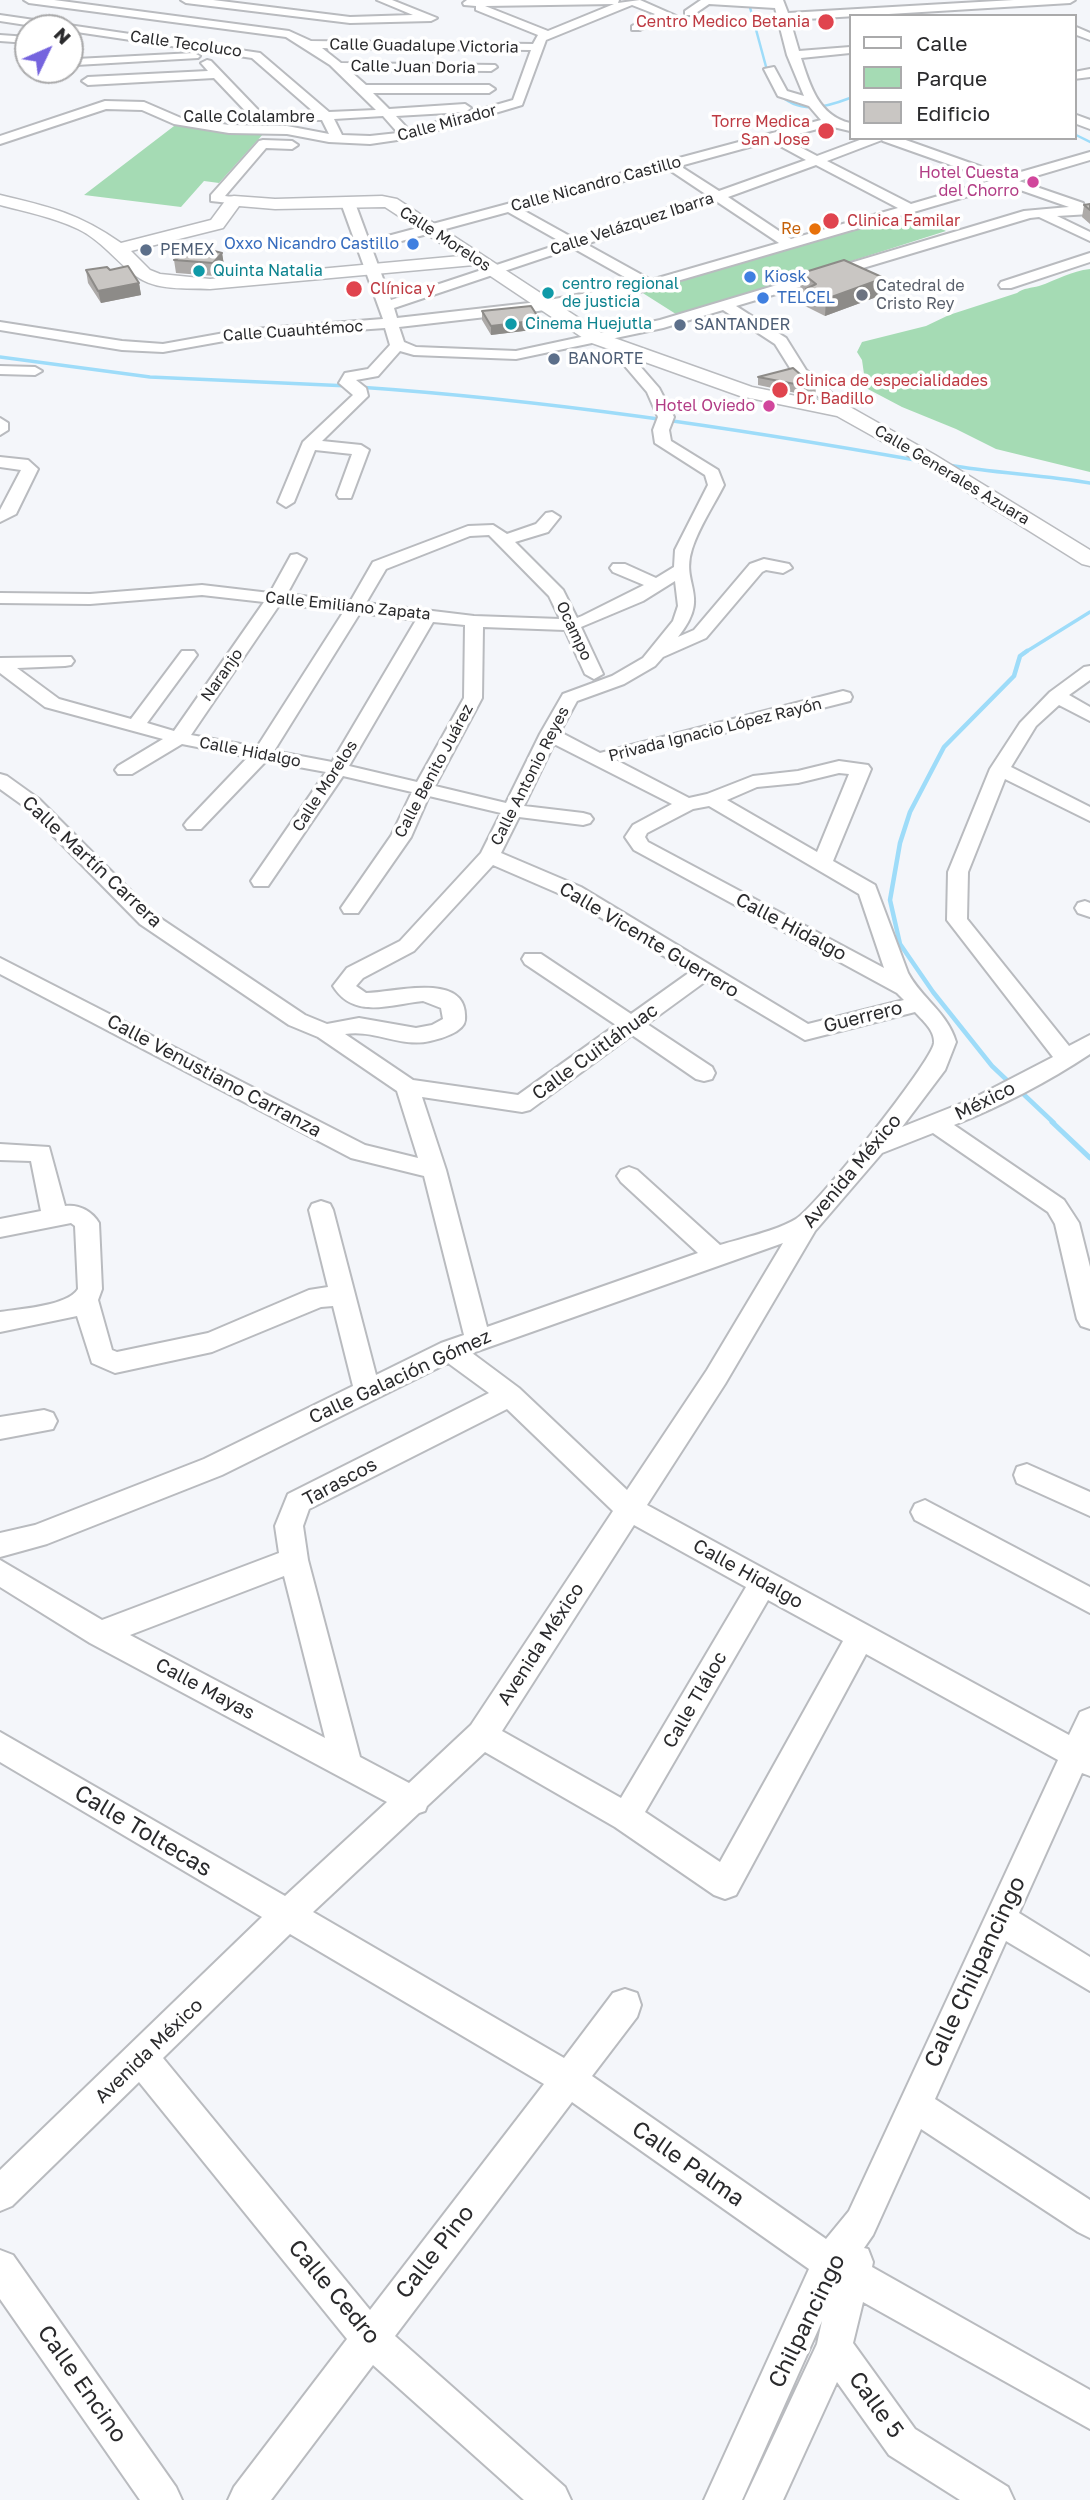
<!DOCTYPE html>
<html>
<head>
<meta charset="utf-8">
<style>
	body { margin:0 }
	#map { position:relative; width:1090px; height:2500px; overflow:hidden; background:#f4f6fa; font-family:"Golos Text",sans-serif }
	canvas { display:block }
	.legend { position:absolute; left:849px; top:14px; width:228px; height:126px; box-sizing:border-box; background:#fff; border:2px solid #aaaaab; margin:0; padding:9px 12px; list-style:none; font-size:21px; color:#2a2a2c }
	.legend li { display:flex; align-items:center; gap:14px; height:35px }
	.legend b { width:35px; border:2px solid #aaaaab }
	.north { position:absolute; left:14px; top:14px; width:70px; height:70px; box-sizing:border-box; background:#fff; border:2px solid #aaaaab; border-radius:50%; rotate:46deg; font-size:19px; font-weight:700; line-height:28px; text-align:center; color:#2a2a2c }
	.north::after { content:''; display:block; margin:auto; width:24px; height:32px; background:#7564de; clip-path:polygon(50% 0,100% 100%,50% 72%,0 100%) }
</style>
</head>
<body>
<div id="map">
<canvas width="1090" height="2500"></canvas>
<ul class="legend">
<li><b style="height:9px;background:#fff"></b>Calle</li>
<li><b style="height:19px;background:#a5dbb4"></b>Parque</li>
<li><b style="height:19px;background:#c9c6c3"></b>Edificio</li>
</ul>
<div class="north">N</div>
</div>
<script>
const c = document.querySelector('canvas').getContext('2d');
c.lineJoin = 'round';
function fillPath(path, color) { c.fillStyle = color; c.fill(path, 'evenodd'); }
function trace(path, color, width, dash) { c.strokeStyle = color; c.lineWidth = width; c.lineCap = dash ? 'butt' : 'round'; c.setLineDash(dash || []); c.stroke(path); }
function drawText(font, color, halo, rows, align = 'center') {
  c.font = font + ' "Golos Text",sans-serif'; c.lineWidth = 7; c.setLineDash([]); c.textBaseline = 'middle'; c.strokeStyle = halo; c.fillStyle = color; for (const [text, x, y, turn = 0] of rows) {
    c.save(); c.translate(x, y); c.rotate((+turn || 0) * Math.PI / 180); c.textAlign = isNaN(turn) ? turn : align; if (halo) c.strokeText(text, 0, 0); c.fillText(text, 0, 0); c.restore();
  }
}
fillPath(new Path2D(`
	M178,123L222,132L264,133L219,183L204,181L181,207L84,195Z
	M907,212L946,231L679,316L638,290Z
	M1090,269V472L996,449L956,429L902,407L866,388L862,360L857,352L862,342L926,326L949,315L1017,293C1024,288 1031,288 1039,286C1057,280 1071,271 1090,269Z`), '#a5dbb4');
trace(new Path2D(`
	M748,0L768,74
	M777,92C798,115 824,108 850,98
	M1074,134L1090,142`), '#9edcf9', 2.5);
trace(new Path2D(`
	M0,357L150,377L349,386
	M358,387C547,400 734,428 921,461
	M948,465C995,473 1042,475 1090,483
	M1024,653L1090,612`), '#9edcf9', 3.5);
trace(new Path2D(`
	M1011,1084L992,1066L933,992L900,944L890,900L900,843L910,812L944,747L1014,676L1020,656L1027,651
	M1019,1090L1054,1123`), '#9edcf9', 4.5);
trace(new Path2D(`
	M1052,1122L1090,1158`), '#9edcf9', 5);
const minor = new Path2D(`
	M24,0H54L289,31L311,41L533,44L538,35L476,10V6L464,5L463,3L467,0H619L618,3L640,0L683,19L677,22L665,18L640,30H632V26L655,14L632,5L546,40L522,105L411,138L370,144L329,142L287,134L229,133L174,124L142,110L106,109L0,144V136L105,101L144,102L181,118L229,125L287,126L329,134L322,120H308V114L315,113L252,58L70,31V28H46L0,21V15L260,53L329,112L376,110L330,65L286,37L29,3ZM614,4L548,31L485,6ZM322,48L531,50L513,100L409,130L396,116L465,112L471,108L465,104L389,109L373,93H489L495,89L489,85H366L349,70L491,71L497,67L495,65L341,63ZM383,116L398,133L370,136L342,135L334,119Z
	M181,0H213L350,17L413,15L377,0H392L437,18L431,21L350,23L186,3Z
	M701,0H783L788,13L1014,0H1075L1070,3L790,20L799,51L850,47V53L801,58C810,86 819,116 850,123V131L829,126L783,138L817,156L865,138H900L1007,176L1090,152V160L1019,181L1083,203L1084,206H1090V214L1057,216L1090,232V241L1039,217L1030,218L736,306L786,338L806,370L848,408L851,411L848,414H838L795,376L775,344L723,310L663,328L516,359L414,355L400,351L378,376L356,380L366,388L368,396L322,441L361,445L369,450L351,498H339L337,495L352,454L315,450L294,502L286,507L278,502L303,442L353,395L339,383L345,373L368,369L390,345L385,328L241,338L163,352L122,350L0,330V322L122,341L163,344L241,330L383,319L341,203L343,200L348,199L355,203L369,241L821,120L809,106L778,96L764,69L774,67L787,91L804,96L787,55L775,8L709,4L693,15H685V11ZM882,140L883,141L993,180L911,204L827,161ZM771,141L806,160L719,191L680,166ZM816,165L898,208L791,239L728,197ZM668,169L707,195L575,239L521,209ZM1006,185L1069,207L1024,211L660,320L516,351L416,347L404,342L399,327L538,311L636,293ZM716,201L779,243L651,280L586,244ZM508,212L563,243L391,300L372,249ZM573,248L637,284L538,302L397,318L394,308Z
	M1074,26L1090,33V40L1074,34Z
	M0,35L28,37V43L0,41Z
	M194,53L200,56L198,58L76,65L70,62L76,59Z
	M207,60L211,61L261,113V119H253L214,78L88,85L82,81L88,77L208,71L201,63Z
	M1090,69V77L1074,79V72Z
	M1074,114L1090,120V129L1074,123Z
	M263,140L292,141L298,145L292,149L266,148L225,196L239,198V204L211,201V195L259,141Z
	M1090,253V262L1011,288H1001L999,285L1001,282Z
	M614,341L619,342L659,388L674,417L669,430L671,441L718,470L724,485C714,505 699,527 692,549C680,586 712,595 678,637L694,630L750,564L764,559L789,564L792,568L783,573L766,570L762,572L706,638L663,657L655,666L624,684L577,701L560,732L600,753L843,691L850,693L852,697L850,701L616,760L689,798L707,794L753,776L798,771L839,761L868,765L871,769L833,861L875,885L908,973C922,999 947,1012 956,1042L945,1070L902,1127L970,1100L1053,1057L947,920L948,872L990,769L1020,723L1050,692L1084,667L1090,666V680L1069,695L1090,707V721L1059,705L1036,726L1011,767L1090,807V821L1005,779L968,872L967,919L1069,1046L1090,1035V1054C1048,1082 1001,1106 954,1125L1064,1200L1079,1223L1090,1267V1329L1081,1326L1077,1319L1055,1224L1048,1212L933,1133L882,1153L815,1231L725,1384L647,1505L1069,1735L1080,1712L1090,1708V1776L1082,1773L1019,1913L1090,1957V1991L1006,1941L935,2099L1090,2200V2238L1078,2232L921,2129L873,2235L864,2248L868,2249L873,2262L872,2267L1090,2390V2429L863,2302L853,2343L915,2429L1008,2487L1014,2500H960L889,2455L837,2382L783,2500H744L817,2344L822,2321L742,2500H704L809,2269L572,2102L395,2336L565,2487L571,2500H524L373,2365L271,2500H228L234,2487L347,2339L139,2082L12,2206L0,2211V2170L262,1917L0,1762V1732L285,1896L387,1802L90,1643L0,1587V1560L102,1620L279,1553L275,1526L288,1494L489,1393L448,1363L222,1475L47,1544L0,1557V1533L35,1525L204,1459L353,1386L333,1306L321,1307L212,1352L115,1373L92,1363L77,1316L0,1332V1312C19,1309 68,1306 78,1289L75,1226L71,1223L0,1237V1219L41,1211L31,1161L0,1160V1144L49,1147L65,1206C79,1204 92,1211 99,1223L102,1289L98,1300L112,1350L117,1352L208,1333L309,1290L328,1287L309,1210L312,1204L321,1201L330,1204L333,1210L376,1375L441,1343L464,1335L424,1176L351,1158L0,974V958L365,1145L418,1158L397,1091L318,1037L289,1025L140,924L25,807L0,789V774L7,776L39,799L154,914L305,1015L327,1024L359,1018L416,1028L432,1025L443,1019L441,1008L423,1001C391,1004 354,1020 333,986L347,968L400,941L481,853L501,813L429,796L411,837L358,913H344L341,908L391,836L412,792L343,776L268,886H254L251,881L326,772L266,761L201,829H187L184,825L187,821L248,757L182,744L132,774H118L115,770L118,766L163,739L45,707L0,673V658L71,657L74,661L71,665L65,666L17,668L59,699L131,719L182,651H194L197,655L147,723L174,731L264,602L202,595L90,604L0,603V593L90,594L202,585L270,593L291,555L297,554L306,559L287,594L350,602L373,562L468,526L493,525L507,534L536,524L546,513L552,512L560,517L548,532L515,542L563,590L577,618L582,616L644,585L613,572L610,568L613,564H625L656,578L674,567L675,550L708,485L705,475L655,443L653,430L658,417L647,392L607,345ZM489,535L549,596L560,619L474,616L366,603L386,569L470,536ZM675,581L678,606L673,621L643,658L612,676L563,694L540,734L506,803L435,786L482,698L483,627L565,630L585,674L594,679L603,674L581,627L643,601ZM280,604L344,611L257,747L191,735ZM360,613L416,620L332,762L274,751ZM433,622L465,625L464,698L417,782L349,766ZM554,744L672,804L633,825L625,837L634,850L897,993L904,1000L808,1024L581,887L501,853L519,817L583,825L590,823L593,819L590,815L583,813L524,806ZM839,773L849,774L817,852L727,800L757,787L798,783ZM709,806L859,894L884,968L648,842L645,837L647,833L693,809ZM493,865L567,897L690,972L631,1014L541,954H525L522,959L525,964L616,1025L518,1095L413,1080L345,1034C374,1029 401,1048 430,1041C440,1039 464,1032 465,1020C469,970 393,993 366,993L356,986L363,978L414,951ZM706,981L805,1040L915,1012C922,1020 935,1030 934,1043C932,1062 815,1208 796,1219C776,1231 743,1238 720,1245L637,1170L629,1167L621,1170L617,1176L621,1182L698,1253L487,1327L446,1170L422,1097L522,1112L530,1110L632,1035L696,1079L704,1081L712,1079L715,1073L712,1067L647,1024ZM783,1243L707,1370L627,1490L519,1388L472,1353ZM507,1409L613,1511L471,1725L409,1783L360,1757L308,1560L303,1526L309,1509ZM634,1525L746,1587L621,1798L502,1731ZM284,1576L325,1738L130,1635ZM768,1600L843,1641L720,1862L645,1812ZM866,1654L1058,1760L849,2211L826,2239L592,2076L637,2017L641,2005L637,1993L625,1989L613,1993L564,2058L313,1912L419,1813L425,1811L427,1806L485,1752L615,1827L714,1895L725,1899L736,1895ZM290,1934L544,2084L370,2310L163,2058Z
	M0,366L35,367L42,371L35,375L0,374Z
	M0,418L8,423V430L0,435Z
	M0,457L28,460L38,469L16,514L0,522V510L21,470L0,467Z
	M1085,901L1090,903V917L1078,913L1075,908L1078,903Z
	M44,1410L53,1413L57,1421L53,1429L0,1439V1417Z
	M1027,1464L1090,1492V1516L1017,1483L1014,1475L1017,1467Z
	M925,1500L1090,1587V1613L915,1520L911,1512L915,1504Z
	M0,2250L13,2255L176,2487L182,2500H140L0,2299Z`);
const major = new Path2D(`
	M0,195C50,207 78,213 121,243L211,220L228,197L234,196L275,199L382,196L397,199L603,334L752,387L850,407L935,455L1090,550V566L1082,564L921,463L837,416L740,396L589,342L474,265L210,289C187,288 156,291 136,276C116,261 101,240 78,229C53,217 26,212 0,205ZM239,206L275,209L385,207L460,256L210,279L160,274L150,270L131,251L223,228Z`);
trace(minor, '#b9bbbf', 4);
trace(major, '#b9bbbf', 3);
fillPath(minor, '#fff');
fillPath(major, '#fff');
fillPath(new Path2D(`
	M1090,204V224L1082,217L1084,205Z
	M222,253L224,265L215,276L176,273L174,260Z
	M86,270H110L139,283L141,295L101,303L88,283Z
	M802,273L884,278L882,295L825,316L805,306L806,294L800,290Z
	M482,311L540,329L491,335L482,320Z
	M758,377L816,388L815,397L758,385Z`), '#adaaa8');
fillPath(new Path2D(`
	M222,253L224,265L215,276L213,263Z
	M884,278L882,295L825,316L826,299Z
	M139,283L141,295L101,303L98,291Z
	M540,320V329L491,335V326Z`), '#8d8b88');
const building = new Path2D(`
	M1090,204V210L1084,205Z
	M199,247L222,253L213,263L174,260Z
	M844,260L884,278L826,299L806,289L816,284L802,273Z
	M128,266L139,283L98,291L86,270L107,267L110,270Z
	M531,306L540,320L491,326L482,311Z
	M793,368L816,388L758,377Z`);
fillPath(building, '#c9c6c3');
trace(building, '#8d8b88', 2);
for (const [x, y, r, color] of [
	[826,22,9,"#e0444e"],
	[826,131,9,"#e0444e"],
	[1033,182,7,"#d1479c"],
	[831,221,9,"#e0444e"],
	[815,229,7,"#e8710a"],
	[413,244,7,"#3f7fe0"],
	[146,250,7,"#5c6f8a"],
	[199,271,7,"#0f9aa8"],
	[750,277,7,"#3f7fe0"],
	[354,289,9,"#e0444e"],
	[548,293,7,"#0f9aa8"],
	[862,295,7,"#6b7280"],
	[763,298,7,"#3f7fe0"],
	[511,324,7,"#0f9aa8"],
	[680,325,7,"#5c6f8a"],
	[554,359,7,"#5c6f8a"],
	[780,390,9,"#e0444e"],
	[769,406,7,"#d1479c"]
]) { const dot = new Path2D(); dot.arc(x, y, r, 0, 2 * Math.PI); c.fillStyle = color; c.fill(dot); trace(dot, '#fff', 2.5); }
drawText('16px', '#be3a42', '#fff', [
	["Centro Medico Betania",810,22,"right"],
	["Torre Medica",810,122,"right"],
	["San Jose",810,140,"right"],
	["Clinica Familar",847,221],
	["Clínica y",370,289],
	["clinica de especialidades",796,381],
	["Dr. Badillo",796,399]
], 'left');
drawText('16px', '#2a2a2c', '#fff', [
	["Calle Tecoluco",186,44,8],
	["Calle Guadalupe Victoria",424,46,1],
	["Calle Juan Doria",413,67,1],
	["Calle Colalambre",249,117],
	["Calle Mirador",447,123,-15],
	["Calle Nicandro Castillo",596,184,-15],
	["Calle Velázquez Ibarra",632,224,-18],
	["Calle Morelos",445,239,33],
	["Calle Cuauhtémoc",293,331,-4],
	["Calle Generales Azuara",952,475,31],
	["Calle Emiliano Zapata",348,606,6],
	["Ocampo",574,631,65],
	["Naranjo",222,675,-55],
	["Privada Ignacio López Rayón",715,730,-14],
	["Calle Hidalgo",250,752,11],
	["Calle Benito Juárez",434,771,-62],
	["Calle Antonio Reyes",530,776,-63],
	["Calle Morelos",325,786,-57]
]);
drawText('16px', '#b23c85', '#fff', [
	["Hotel Cuesta",1019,173],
	["del Chorro",1019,191],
	["Hotel Oviedo",755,406]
], 'right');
drawText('16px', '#c56008', '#fff', [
	["Re",801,229]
], 'right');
drawText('16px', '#366cbe', '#fff', [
	["Oxxo Nicandro Castillo",399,244,"right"],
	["Kiosk",764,277],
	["TELCEL",777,298]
], 'left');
drawText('16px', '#4e5e75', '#fff', [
	["PEMEX",160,250],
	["SANTANDER",694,325],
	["BANORTE",568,359]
], 'left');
drawText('16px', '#0d838f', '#fff', [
	["Quinta Natalia",213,271],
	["centro regional",562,284],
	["de justicia",562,302],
	["Cinema Huejutla",525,324]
], 'left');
drawText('16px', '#5b616d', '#fff', [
	["Catedral de",876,286],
	["Cristo Rey",876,304]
], 'left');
drawText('19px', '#2a2a2c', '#fff', [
	["Calle Martín Carrera",92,862,43],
	["Calle Hidalgo",791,927,28],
	["Calle Vicente Guerrero",649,940,31],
	["Guerrero",863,1017,-14],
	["Calle Cuitláhuac",595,1052,-36],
	["Calle Venustiano Carranza",214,1076,28],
	["México",985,1101,-26],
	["Avenida México",852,1171,-50],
	["Calle Galación Gómez",400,1377,-25],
	["Tarascos",340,1482,-28],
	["Calle Hidalgo",748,1574,29],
	["Avenida México",541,1644,-57],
	["Calle Mayas",205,1689,28],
	["Calle Tláloc",695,1700,-60],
	["Avenida México",149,2051,-44]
]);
drawText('23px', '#2a2a2c', '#fff', [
	["Calle Toltecas",143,1831,31],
	["Calle Chilpancingo",975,1972,-65],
	["Calle Palma",688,2164,35],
	["Calle Pino",435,2252,-52],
	["Calle Cedro",334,2292,50],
	["Chilpancingo",807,2321,-64],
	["Calle Encino",82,2384,55],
	["Calle 5",876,2405,54]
]);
</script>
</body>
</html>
